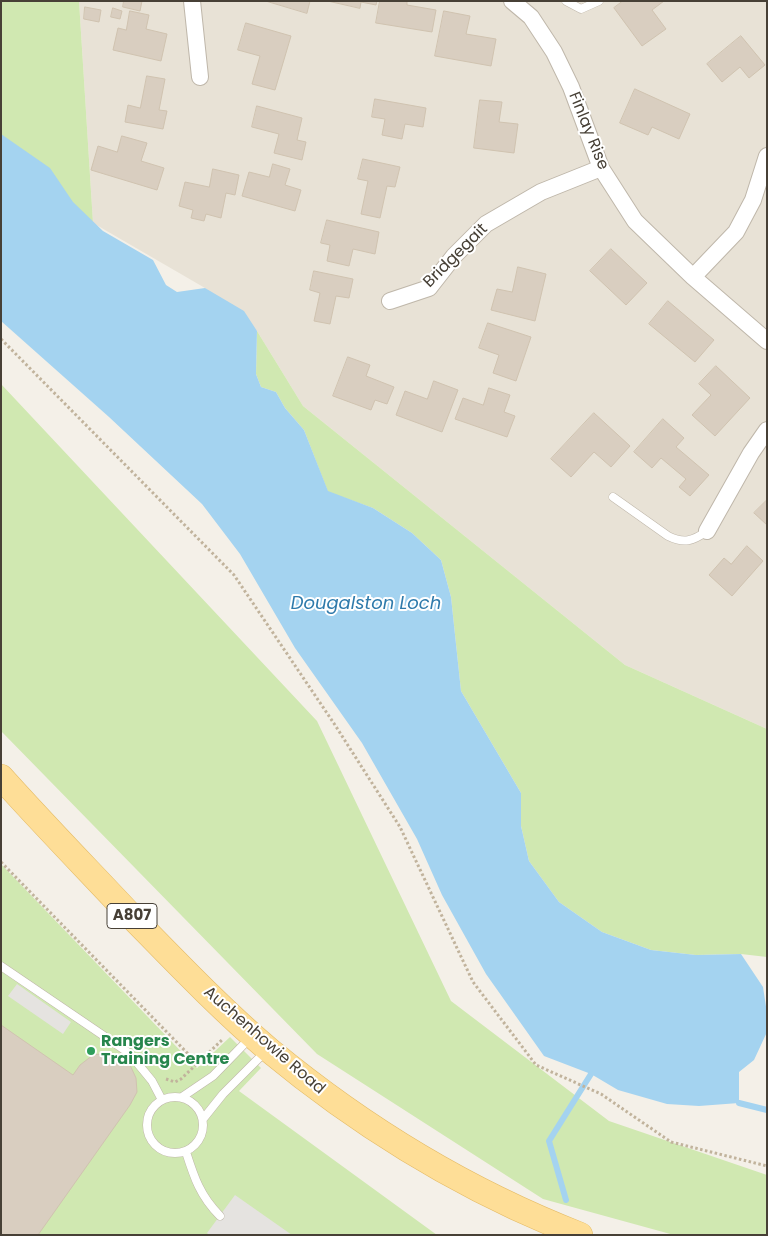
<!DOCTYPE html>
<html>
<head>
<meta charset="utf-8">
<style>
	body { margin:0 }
	#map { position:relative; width:768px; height:1236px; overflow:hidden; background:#f4f0e8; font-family:Poppins,sans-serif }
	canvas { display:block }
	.frame { position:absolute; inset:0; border:2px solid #474036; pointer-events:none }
</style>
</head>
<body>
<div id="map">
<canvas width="768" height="1236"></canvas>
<div class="frame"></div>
</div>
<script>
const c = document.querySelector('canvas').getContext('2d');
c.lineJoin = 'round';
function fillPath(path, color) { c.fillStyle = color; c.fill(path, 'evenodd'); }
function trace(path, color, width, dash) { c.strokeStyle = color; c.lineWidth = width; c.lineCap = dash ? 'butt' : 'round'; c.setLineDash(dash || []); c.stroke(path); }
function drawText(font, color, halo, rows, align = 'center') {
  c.font = font + ' Poppins,sans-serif'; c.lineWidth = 4; c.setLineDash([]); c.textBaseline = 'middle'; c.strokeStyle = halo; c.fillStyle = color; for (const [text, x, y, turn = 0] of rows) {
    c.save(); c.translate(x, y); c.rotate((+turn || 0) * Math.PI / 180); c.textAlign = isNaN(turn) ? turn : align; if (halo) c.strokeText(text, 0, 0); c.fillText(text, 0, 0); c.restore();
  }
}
fillPath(new Path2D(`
	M79,1H767V729L625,665L303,406L257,331L205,288L93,223Z`), '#e8e2d6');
fillPath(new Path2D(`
	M1,1H79L93,223L1,181Z
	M257,331L303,406L625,665L767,729V957L741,954L696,955L651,950L602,932L559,902L529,861L521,826V793L461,691L451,597L441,560L412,533L373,508L328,492L304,430L285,408L276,392L261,387L256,374Z
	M1,384L317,721L451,1001L609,1121L767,1175V1235H674L543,1199L317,1054L1,731Z
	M1,864L197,1068L230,1037L261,1068L239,1091L437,1235H1Z`), '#d0e8b1');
fillPath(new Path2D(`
	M17,984L71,1022L63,1034L8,996Z
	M235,1195L292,1235H209L207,1233Z`), '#e5e3e0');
fillPath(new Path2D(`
	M1,134L50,168L73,202L103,231L153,260L166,285L177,292L205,288L244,311L257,331L256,374L261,387L276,392L285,408L304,430L328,491L373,508L412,533L441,560L451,597L461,691L521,793V826L529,861L559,902L602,932L651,950L696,955L741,954L763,987L767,1013V1032L754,1060L739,1072V1103L699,1106L667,1104L618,1090L591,1074L544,1056L486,974L442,895L417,839L362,743L295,648L240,554L202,504L109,417L1,321Z`), '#a4d3f0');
trace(new Path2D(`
	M739,1103L767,1110
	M566,1200L549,1141L591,1074`), '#a4d3f0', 6);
const building = new Path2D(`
	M124,1H142L140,11L123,7Z
	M266,1H310L307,13Z
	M328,1H377L376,5L361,2L360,8Z
	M380,1H407V5L436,10L432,32L376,23Z
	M623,1H664L652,10L666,29L642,46L614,8Z
	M85,7L101,10L99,22L84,19Z
	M113,8L122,11L120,19L111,17Z
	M130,11L149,15L146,29L167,34L161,61L113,50L118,28L126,30Z
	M444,11L470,16L466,34L496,39L491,66L435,56Z
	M246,23L291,36L275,90L252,84L260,56L238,50Z
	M741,36L765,65L749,78L740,67L722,82L707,64Z
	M147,76L165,79L159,110L167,111L163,129L125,122L128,105L140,108Z
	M635,89L690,114L679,139L652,127L648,135L620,123Z
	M375,99L426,108L423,127L405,124L402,139L382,135L385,119L372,117Z
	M480,100L502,102L499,122L518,124L514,153L474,148Z
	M257,106L302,118L297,140L306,142L302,160L274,153L279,134L252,127Z
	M122,136L147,143L141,161L164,168L157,190L91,170L98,146L117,152Z
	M363,159L400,167L395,187L387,186L380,218L361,214L368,181L358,179Z
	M273,164L290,169L285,185L301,190L295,211L242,196L249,172L269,177Z
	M213,169L239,175L235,195L226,193L221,218L206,214L204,221L191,218L193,210L179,206L185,182L209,187Z
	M327,220L379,232L375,254L353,249L349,266L327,261L330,245L321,243Z
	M611,249L647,283L626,305L590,271Z
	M518,267L546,274L535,321L491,310L497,289L512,292Z
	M314,271L353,279L349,298L336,296L330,324L314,321L320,293L310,290Z
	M668,301L714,340L695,362L649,324Z
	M488,323L531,337L516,381L493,373L499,355L479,348Z
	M348,357L370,365L366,376L394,387L387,404L375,400L371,410L333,396Z
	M716,366L750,398L715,436L692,415L711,395L699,384Z
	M434,381L458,390L442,432L396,415L405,391L427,399Z
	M489,388L510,395L504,412L515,416L507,437L455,419L463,398L483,405Z
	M594,413L630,446L611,467L594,452L571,477L551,459Z
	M663,419L684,438L676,447L709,475L690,496L679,487L686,479L661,458L652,468L634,452Z
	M767,500V525L754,513Z
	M747,546L763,561L732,596L709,575L724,558L731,564Z
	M1,1025L73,1075L80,1065L93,1055L107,1053L122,1057L130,1065L136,1078L137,1092L130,1105L38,1235H1Z`);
fillPath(building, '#d9cec0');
trace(building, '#d0c3b0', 1);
const lane = new Path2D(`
	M566,1L581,9L599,1
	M613,497L668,536C684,544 693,541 707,531
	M1,966L129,1053L152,1081L162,1100
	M147 1125a28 28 0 1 1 56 0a28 28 0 1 1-56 0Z
	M182,1097L213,1076L250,1038
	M203,1119L223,1094L265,1052
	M186,1152C194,1177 200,1196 220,1216`);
const street = new Path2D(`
	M192,1L200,77
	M512,1L531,17L554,52L571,87L601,168L635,221L693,277L767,341
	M693,277L736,232L753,200L767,156
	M390,301L429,288L454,256L486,224L541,192L601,168
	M707,531L751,453L767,430`);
const primary = new Path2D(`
	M1,777C44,825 89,871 133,918C177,963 221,1009 269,1050C362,1127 467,1191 580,1235`);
trace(lane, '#bfb7aa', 9);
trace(street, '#bfb7aa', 18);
trace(primary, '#e4bb66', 26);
trace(new Path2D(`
	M1,339L234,575L335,725L400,827L473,982L536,1065L601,1094L671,1142L767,1166
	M1,862L198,1064
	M166,1079L175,1082L181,1079L223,1039`), '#c1b39c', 3, [2.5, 2.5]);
trace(lane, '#fff', 8);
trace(street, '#fff', 16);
trace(primary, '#fede97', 25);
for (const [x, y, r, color] of [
	[91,1051,5,"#2e9e5b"]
]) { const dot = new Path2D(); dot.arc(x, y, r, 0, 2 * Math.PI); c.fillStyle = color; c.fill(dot); trace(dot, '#fff', 2); }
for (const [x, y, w] of [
	[132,916,50]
]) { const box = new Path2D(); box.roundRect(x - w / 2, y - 12.5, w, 25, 4); c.fillStyle = '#fff'; c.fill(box); trace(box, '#474036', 1); }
drawText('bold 15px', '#474036', null, [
	["A807",132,916]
]);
drawText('16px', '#474036', '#fff', [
	["Finlay Rise",588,131,68],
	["Bridgegait",456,256,-45],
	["Auchenhowie Road",264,1041,41]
]);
drawText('bold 16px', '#27864d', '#fff', [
	["Rangers",101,1042],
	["Training Centre",101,1060]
], 'left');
drawText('italic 18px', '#2e7aab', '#fff', [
	["Dougalston Loch",366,604]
]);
</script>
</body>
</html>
